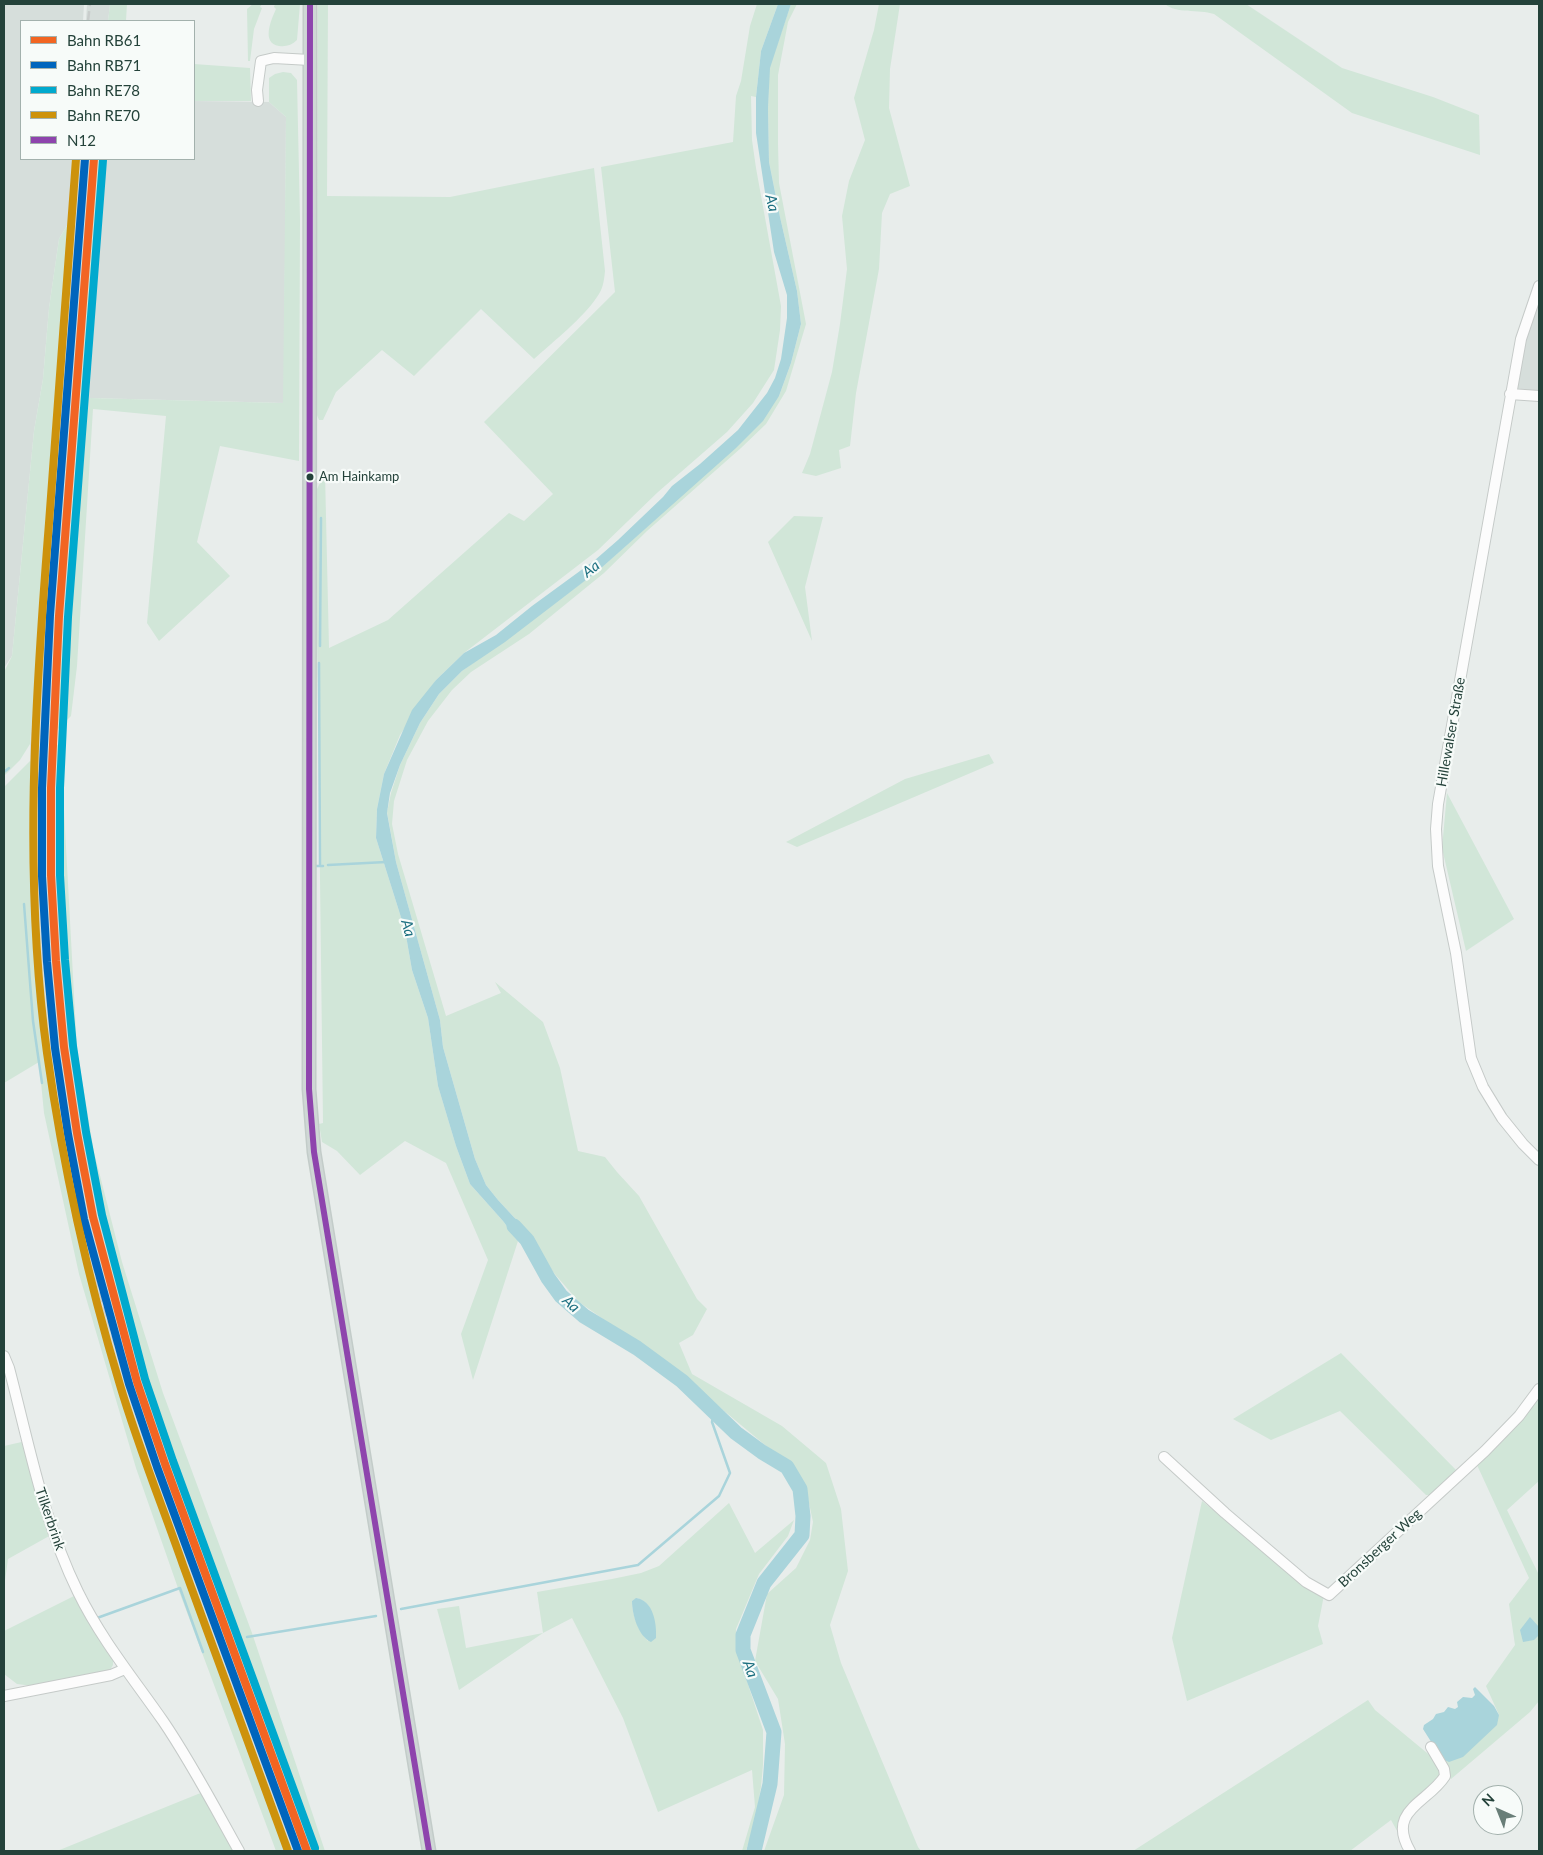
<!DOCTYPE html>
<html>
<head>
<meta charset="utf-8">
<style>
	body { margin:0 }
	#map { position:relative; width:1543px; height:1855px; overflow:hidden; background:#e8edeb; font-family:Lato,sans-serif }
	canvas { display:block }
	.frame { position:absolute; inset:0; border:5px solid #24423a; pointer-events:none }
	.legend { position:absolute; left:20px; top:20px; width:175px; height:140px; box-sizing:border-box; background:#f7fbf9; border:1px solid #a3b1ad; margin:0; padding:6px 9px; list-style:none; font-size:15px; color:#24423a }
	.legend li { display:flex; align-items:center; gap:10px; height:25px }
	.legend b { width:25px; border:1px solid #a3b1ad }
	.north { position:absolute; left:1473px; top:1785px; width:50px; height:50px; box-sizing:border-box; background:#f7fbf9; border:1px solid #a3b1ad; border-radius:50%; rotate:316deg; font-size:14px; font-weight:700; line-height:20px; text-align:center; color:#24423a }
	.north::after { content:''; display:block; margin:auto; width:18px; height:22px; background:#697e78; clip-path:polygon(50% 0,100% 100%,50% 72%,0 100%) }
</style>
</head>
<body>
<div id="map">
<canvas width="1543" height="1855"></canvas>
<div class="frame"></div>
<ul class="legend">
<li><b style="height:6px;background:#f26522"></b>Bahn RB61</li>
<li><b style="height:6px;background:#0065bd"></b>Bahn RB71</li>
<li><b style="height:6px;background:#00a9ce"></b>Bahn RE78</li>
<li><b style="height:6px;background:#cd920c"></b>Bahn RE70</li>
<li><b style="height:6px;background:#8e44ad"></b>N12</li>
</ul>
<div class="north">N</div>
</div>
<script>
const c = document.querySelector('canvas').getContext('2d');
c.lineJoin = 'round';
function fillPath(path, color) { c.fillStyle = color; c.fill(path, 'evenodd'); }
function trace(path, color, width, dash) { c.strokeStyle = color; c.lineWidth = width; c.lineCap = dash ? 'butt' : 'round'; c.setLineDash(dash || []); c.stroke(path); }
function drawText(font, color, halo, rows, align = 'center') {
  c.font = font + ' Lato,sans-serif'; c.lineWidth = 4.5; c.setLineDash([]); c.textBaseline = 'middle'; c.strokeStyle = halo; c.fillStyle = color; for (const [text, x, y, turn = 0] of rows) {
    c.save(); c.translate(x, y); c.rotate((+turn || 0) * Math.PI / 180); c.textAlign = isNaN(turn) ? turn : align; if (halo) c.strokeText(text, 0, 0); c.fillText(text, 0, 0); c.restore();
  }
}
fillPath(new Path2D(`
	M4,4H84L83,21H21V159H73L69,222L59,239L49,308L43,379L34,431L12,656L4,668Z
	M87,4H110L108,21H86Z
	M194,101L269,102L286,117L284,403L89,398L105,159H194Z
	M76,159H97L56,731V825L60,937L70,1049L145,1388L312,1851H288L181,1566L94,1303L72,1217L53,1102L42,1012L36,943L30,744L43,600Z
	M1539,294V393L1514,392L1523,340Z`), '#d6dedb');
fillPath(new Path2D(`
	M110,4H127L126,21H108Z
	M253,4H262L260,7L262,8L254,29L250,61H248L247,9Z
	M275,4H300L297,40C292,45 286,47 279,46C261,43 271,20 276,9L274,7Z
	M318,4H328L327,196L450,197L594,168L605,271C604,281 603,289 597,297C584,317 553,342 534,359L481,309L414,376L382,350L336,392L323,420H319L316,413Z
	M757,4H778L761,51L756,97L751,96L752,140L756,168L781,306L780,330L774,370L753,403L727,432L658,492L598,550L464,653L436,680L400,735L384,774L377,809L376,838L405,930L412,970L428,1018L438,1086L456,1146L470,1184L503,1221L518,1241L473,1380L461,1334L488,1260L446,1163L405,1141L360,1175L337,1151L322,1142L319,1124L323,1123L316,553L317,489L325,473L329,648L388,620L509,513L524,521L553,494L484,422L615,292L601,167L733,142L736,96L741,81L750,26Z
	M791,4H797L788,22L778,75V144L779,183L806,324L786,391L766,424L741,448L647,531L604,573L529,634L471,672L452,690L428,721L407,760L394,801L392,824L398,854L446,1016L501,993L495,982L543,1022L560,1068L578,1151L605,1157L617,1172L639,1196L697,1299L707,1309L693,1335L679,1343L692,1374L782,1426L826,1463L841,1509L848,1571L830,1625L841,1663L918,1847L921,1851H764L784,1795L785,1744L778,1699L755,1661L767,1594L796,1568L810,1540L813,1522L806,1489L794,1467L765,1445L675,1370L579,1302L553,1272L523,1227L498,1200L486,1185L475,1159L443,1047L440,1020L396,862L387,812L391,793L400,765L420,723L439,694L462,671L599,570L666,509L779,396L791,363L801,324L797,291L780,217L769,162L768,108L769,68Z
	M879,4H900L890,69L889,108L910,186L890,194L882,213L879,269L856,393L850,446L839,450L841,468L816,476L802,473L810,454L832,372L840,324L847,269L842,216L849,181L865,140L854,98L874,30Z
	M1165,4H1246L1342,68L1433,97L1479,115L1480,155L1352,113L1214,14C1198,9 1176,14 1165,4Z
	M194,64L250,68L251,101H194Z
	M283,72L291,73L297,80L300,220L299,461L220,446L197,542L230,576L159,641L147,623L166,416L93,409L77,666L71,716L56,731L97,159H105L89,398L283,403L286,117L269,102V78L275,74Z
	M73,159H76L43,600L30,744L20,760L4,776V672L12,656L34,431L43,379L49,308L59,239L69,222Z
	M794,516L823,517L805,587L812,641L768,542Z
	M66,738L62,773L77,1050L94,1152L122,1262L163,1393L252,1633L325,1851H312L145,1389L110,1268L84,1138L70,1049L60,937L56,825V746Z
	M989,754L994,763L797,847L786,842L905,779Z
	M31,760L36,943L42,1012L53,1102L72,1217L94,1303L146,1465L181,1566L288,1851H276L179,1591L136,1468L79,1274L44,1113L39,1062L4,1083V787Z
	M1447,793L1514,919L1466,951L1442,848Z
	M1341,1353L1458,1472L1434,1495H1426L1340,1411L1271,1440L1233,1419Z
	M1539,1396V1481L1507,1510L1539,1575V1701L1530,1712L1451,1779L1442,1759L1499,1715L1486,1686L1515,1645L1509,1604L1529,1578L1477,1465L1502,1442Z
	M26,1441L51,1535L8,1559L4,1588V1446Z
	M1202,1501L1306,1585L1324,1595L1318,1626L1323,1644L1187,1701L1172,1638Z
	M729,1503L755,1553L794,1520L788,1536L759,1574L736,1629V1648L763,1730V1765L761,1787L754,1826L746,1851H742L755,1807L752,1770L658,1812L623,1718L572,1618L543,1633L459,1690L437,1609L459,1606L466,1648L543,1633L537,1592L612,1579L641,1573L659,1566ZM638,1598C658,1606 651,1625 648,1641C638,1630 632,1615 632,1601Z
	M76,1595L113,1658V1665L110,1670L33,1686L17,1684L4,1674V1631Z
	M1368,1700L1375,1710L1438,1762L1443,1774L1410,1806L1401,1838L1391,1820L1350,1851H1133Z
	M203,1792L237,1851H57Z`), '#d1e6d8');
fillPath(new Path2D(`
	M778,4H791L770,68L768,108L769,162L780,217L797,291L801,324L791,363L779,396L763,421L736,448L599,570L505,642L462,671L439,694L420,723L400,765L390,793L387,813L396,862L440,1020L443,1047L475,1159L486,1185L498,1200L523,1227L527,1240L518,1241L503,1221L470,1184L456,1146L438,1086L428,1018L412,970L405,930L376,838L377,809L384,774L412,710L436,680L464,653L496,635L532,606L595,560L618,540L663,497L672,486L700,464L738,430L767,393L775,378L781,359L787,318V295L774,252L756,133V97L761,51Z
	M636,1598C653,1600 657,1623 656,1638L651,1642C638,1636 632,1614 632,1601Z
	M1530,1617L1539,1627V1635L1534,1640L1523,1642L1520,1630Z
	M1475,1687L1494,1706L1499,1715L1497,1725L1463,1757L1449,1762L1442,1759L1423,1729L1424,1725L1433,1719L1436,1714L1444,1712L1448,1707L1455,1709L1458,1707L1457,1702L1463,1697L1472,1698L1475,1695L1473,1689Z`), '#a9d4db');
trace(new Path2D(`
	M320,646L321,518
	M319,663L320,866
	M4,772L9,768
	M328,865L386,862
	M315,866H323
	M24,904L33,1021L42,1083
	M401,1609L638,1565L719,1496L730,1473L712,1422L714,1412
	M97,1618L180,1588L203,1652
	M247,1637L376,1616`), '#a9d4db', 2.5);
trace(new Path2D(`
	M514,1226L527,1240L548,1278L561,1296L584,1316L637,1348L682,1381L736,1433L762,1452L787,1467L800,1489L803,1516L802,1535L764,1583L743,1635V1650L774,1732L770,1784L754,1851`), '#a9d4db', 15);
const minor = new Path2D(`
	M258,101L257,90L261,61L274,58L310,60
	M1539,286L1521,339L1438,804L1436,829L1438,866L1456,953L1471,1058L1483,1087L1502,1118L1523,1144L1539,1160
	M1510,394L1539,396
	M4,1356L9,1368C29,1444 43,1521 78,1592C101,1639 133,1678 163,1721C191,1762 215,1808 239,1851
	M1164,1457L1225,1513L1306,1582L1329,1595L1485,1451L1519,1416L1539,1389
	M4,1696L111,1675L125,1669
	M1410,1851C1386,1810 1428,1803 1445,1776L1444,1769L1431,1747`);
const major = new Path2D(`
	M310,4L309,1089L314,1152L429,1851`);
trace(minor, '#c5cac8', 12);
trace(major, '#c3ccc9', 15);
trace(minor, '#fcfcfc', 10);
trace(major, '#cfd7d5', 12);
trace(new Path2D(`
	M88,21L90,4
	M84,159L48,615L39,788L40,876L44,962L53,1049L66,1135L82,1220L103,1304L127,1385L155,1467L296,1851`), '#c9cdcc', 2.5, [10, 5]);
trace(new Path2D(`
	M310,4L309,1089L314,1152L429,1851`), '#8e44ad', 6);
trace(new Path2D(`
	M94,159L59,616L51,788V875L56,961L64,1047L77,1133L93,1217L137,1382L165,1464L307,1851`), '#f26522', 8);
trace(new Path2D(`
	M85,159L50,615L42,788V876L47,962L55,1048L68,1134L84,1219L129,1384L157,1467L298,1851`), '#0065bd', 8);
trace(new Path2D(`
	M103,160L68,617L60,788V875L65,960L73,1046L86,1132L102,1215L145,1379L173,1461L315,1848`), '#00a9ce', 8);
trace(new Path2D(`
	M76,159C67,280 58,402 49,523C35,699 23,878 47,1053C63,1166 87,1276 120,1385C138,1446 162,1505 183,1565C218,1661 253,1756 288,1851`), '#cd920c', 8);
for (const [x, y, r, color] of [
	[310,477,4.5,"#24423a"]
]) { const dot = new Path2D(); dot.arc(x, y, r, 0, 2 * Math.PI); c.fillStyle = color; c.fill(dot); trace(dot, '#f7fbf9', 2); }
drawText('13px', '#24423a', '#f7fbf9', [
	["Am Hainkamp",319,477]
], 'left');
drawText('14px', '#24423a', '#f7fbf9', [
	["Hillewalser Straße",1451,732,-80],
	["Tilkerbrink",50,1519,71],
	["Bronsberger Weg",1380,1548,-43]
]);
drawText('italic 15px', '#1c6f80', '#f7fbf9', [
	["Aa",772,203,77],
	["Aa",591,569,-38],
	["Aa",408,928,74],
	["Aa",571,1304,43],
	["Aa",750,1669,69]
]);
</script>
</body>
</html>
